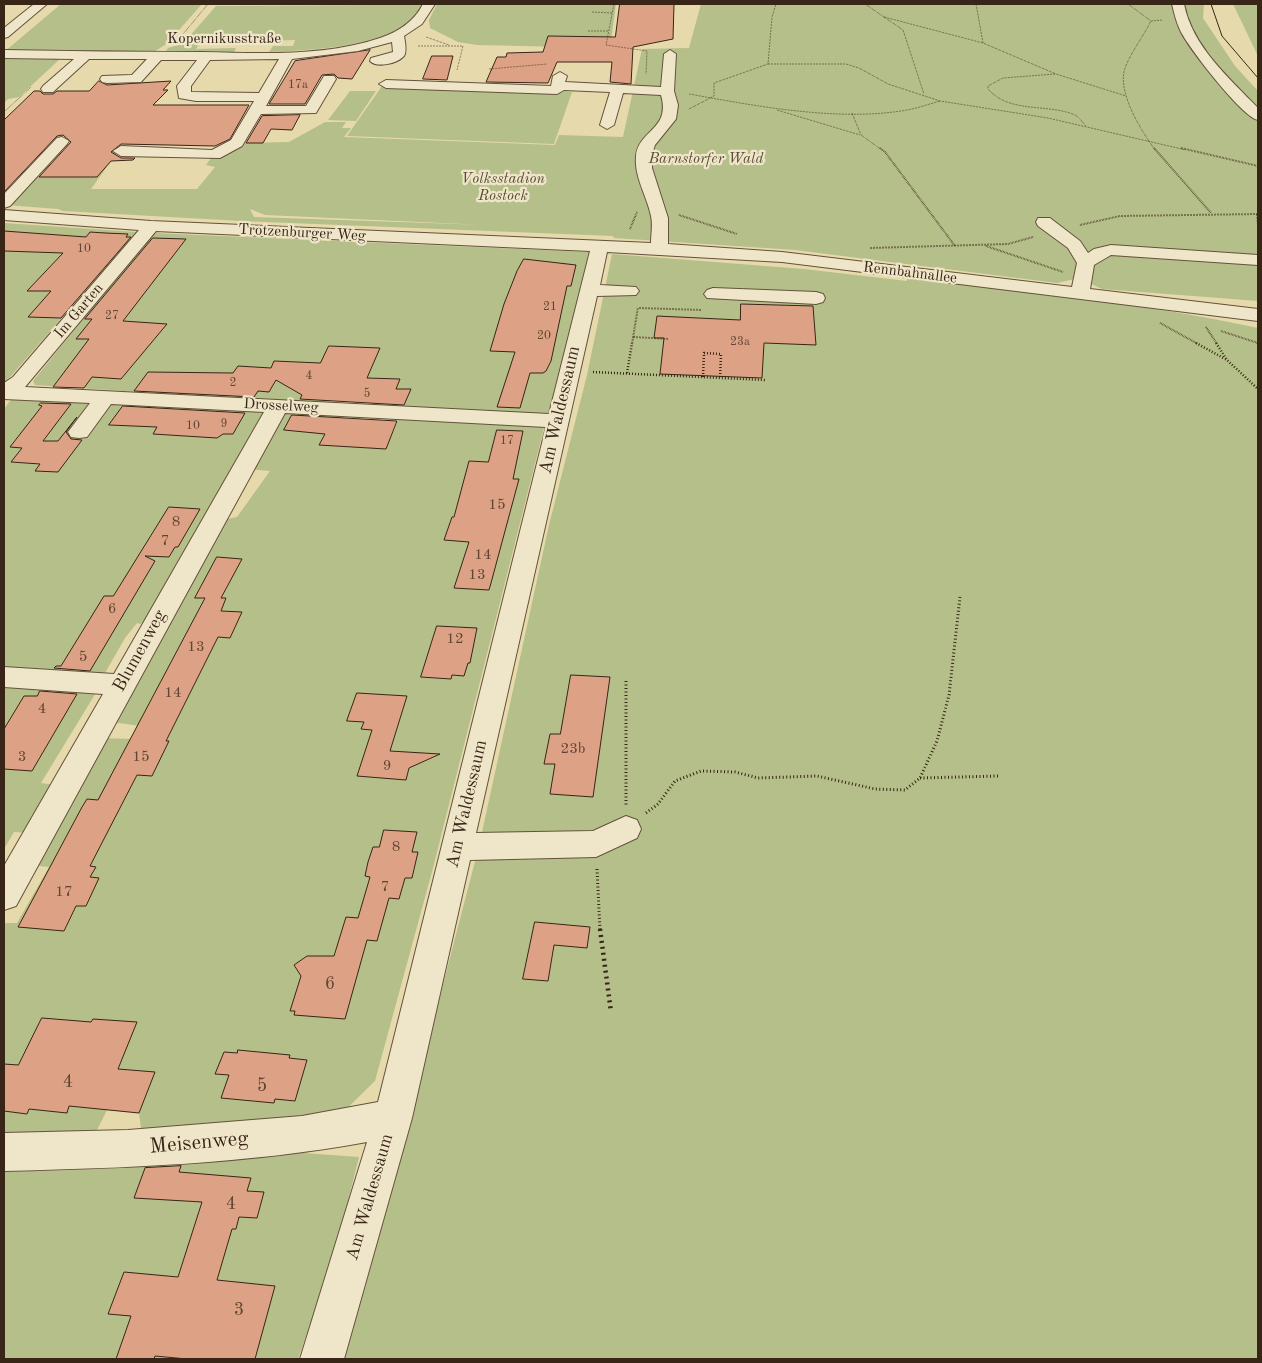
<!DOCTYPE html>
<html>
<head>
<meta charset="utf-8">
<style>
	body { margin:0 }
	#map { position:relative; width:1262px; height:1363px; overflow:hidden; background:#e6d9ac; font-family:"Old Standard TT",serif }
	canvas { display:block }
	.frame { position:absolute; inset:0; border:5px solid #382517; pointer-events:none }
</style>
</head>
<body>
<div id="map">
<canvas width="1262" height="1363"></canvas>
<div class="frame"></div>
</div>
<script>
const c = document.querySelector('canvas').getContext('2d');
c.lineJoin = 'round';
function fillPath(path, color) { c.fillStyle = color; c.fill(path, 'evenodd'); }
function trace(path, color, width, dash) { c.strokeStyle = color; c.lineWidth = width; c.lineCap = dash ? 'butt' : 'round'; c.setLineDash(dash || []); c.stroke(path); }
function drawText(font, color, halo, rows, align = 'center') {
  c.font = font + ' "Old Standard TT",serif'; c.lineWidth = 4.5; c.setLineDash([]); c.textBaseline = 'middle'; c.strokeStyle = halo; c.fillStyle = color; for (const [text, x, y, turn = 0] of rows) {
    c.save(); c.translate(x, y); c.rotate((+turn || 0) * Math.PI / 180); c.textAlign = isNaN(turn) ? turn : align; if (halo) c.strokeText(text, 0, 0); c.fillText(text, 0, 0); c.restore();
  }
}
fillPath(new Path2D(`
	M61,4H202L172,38L174,39L154,52H4Z
	M217,4H424C406,48 311,50 269,52L273,46H293L295,40L200,43L196,49L236,48L234,52H165L168,48L203,38H188L216,6L386,5Z
	M437,4H616L610,48L477,45L458,42L430,28L429,20Z
	M701,4H1204L1203,18L1235,66L1258,91V256L1255,258L1258,263V301L1102,289L1079,278L1057,283L795,250L614,238L613,236L241,221L63,211L58,209L6,205L37,177H64L99,146H122L91,189H197L215,167L206,165L211,158L225,153L243,143L289,142L325,122H346L342,128H351L344,137L555,145L559,135L623,137L642,49L689,48ZM250,209L265,215L486,225L254,217Z
	M1233,4H1258V55L1256,52Z
	M61,58L19,97L8,99L4,103V59Z
	M382,86L572,92L554,144L347,136Z
	M350,91H376L356,121L328,120Z
	M4,223L137,232L4,384Z
	M153,233L589,252L549,415L373,407L370,401L333,399L329,405L35,385L33,381Z
	M612,254L804,269L907,281V278C1024,291 1143,303 1258,328V1359H331L407,1123L479,846L549,525L587,375Z
	M13,397L270,409L155,615L140,624L137,623L125,638L101,680L4,673V409Z
	M281,411L342,414L339,421L373,436L391,437L400,416L545,424L433,868L375,1081L334,1121L142,1136L139,1113L107,1110L94,1136L4,1137V923H17L49,867L28,865L99,738L135,739L141,726L111,722L226,519L237,517L270,471L247,469Z
	M4,680L100,686L41,783L57,785L31,833L14,832L4,849Z
	M243,1153H304L359,1157L334,1257L298,1359H4V1161Z`), '#b5bf89');
const building = new Path2D(`
	M620,4H674L673,39L633,47L631,84L610,82L612,62H557L548,83L486,82L497,57H506L507,53L543,52L548,36L615,37Z
	M370,50L352,79L338,78L334,74L322,75L305,104H269L295,61Z
	M432,56H453L447,80L423,79Z
	M99,81L107,85L171,81L163,90H168L153,105H249L230,139L215,146L121,144L111,152L121,158H135L133,160L111,161L97,177H39L71,142L63,135L57,136L4,192V120L34,91H40L43,94H53L57,91H89Z
	M300,115L292,130L271,129L263,143H246L262,116Z
	M4,231L86,237L90,232L105,233L128,234L126,237H131L61,318L28,317L51,291H27L63,253L4,251Z
	M153,238L186,239L123,321L167,324L121,379L92,377L84,388L53,387L89,339H76L92,319H85Z
	M524,259L576,265L571,286H567L551,361L546,371L543,373H530L520,408L497,407L515,352L490,351L504,304L517,271Z
	M741,304L813,306L816,345L764,343L762,378L660,374L664,338H654L657,316L740,320Z
	M329,346L380,348L367,378L400,379L396,389H411L404,405L300,399L302,395L276,380L269,392L258,391L254,397L134,391L148,372L233,373L238,366L271,368L274,361L320,363Z
	M41,403L71,404L43,441H58L77,417L66,432L71,439L82,440L58,472L35,471L40,464L11,462L22,448L10,447L42,406L39,405Z
	M123,406L245,413L233,434H223L217,438L153,434L157,427L109,425Z
	M292,415L397,421L386,449L319,445L325,434L284,430Z
	M497,430L523,431L513,479H519L491,583L489,590L454,588L469,542L444,540L452,517H454L469,461L488,462Z
	M169,507L200,509L178,547H175L169,557L145,556L155,561L90,671L54,668L56,666H61L104,596H113Z
	M217,557L242,559L221,598H226L221,611L242,612L230,638L218,637L166,741H169L152,776L137,775L90,866L96,867L90,877L99,878L86,906H76L64,931L18,927L82,807L87,799L98,800L205,598H195Z
	M437,626L477,628L470,663H468L464,676L452,675L451,679L421,677Z
	M571,675L610,677L593,797L550,794L555,764H544L550,734H560Z
	M40,691L77,694L32,771L4,769V729L24,696H37Z
	M357,693L407,696L390,751L440,754L409,768L406,780L357,776L372,730L361,729L364,722L347,721Z
	M384,830L417,832L412,852H418L412,878H405L399,899L389,898L377,941L367,940L345,1019L294,1015L295,1011H290L301,976L294,965L307,956H334L346,917L358,918L370,877L365,876L368,862L373,847H379Z
	M535,922L590,927L587,948L554,945L548,981L523,979Z
	M42,1018L91,1022L93,1019L137,1022L118,1069L155,1072L139,1113L69,1106L67,1113L29,1109L27,1114L4,1111V1064L18,1065Z
	M238,1050L290,1055L289,1058L307,1060L295,1101L275,1099L274,1103L221,1098L229,1075L215,1074L224,1052L237,1053Z
	M181,1166L179,1172L251,1178L247,1191L264,1192L257,1218L239,1217L236,1229H232L217,1280L275,1286L255,1359H187L155,1356L154,1359H116L131,1316L108,1314L124,1272L178,1277L202,1202L134,1198L145,1168Z`);
fillPath(building, '#dda285');
trace(building, '#382517', 1);
const minor = new Path2D(`
	M34,4H47L8,37L4,38V28Z
	M423,4H435L422,24L404,36C405,41 407,52 404,56C397,64 376,68 370,61L371,58L393,52L392,42L358,51L292,59L266,106H306L324,76H334L336,79L316,113L261,114L242,146L220,158L121,156L113,151L121,146L212,150L231,140L254,101H196L179,98L177,86L197,60H161L141,82L107,83L102,82L100,79L102,76L132,75L147,59H89L53,92H43L41,89L43,86L74,59L4,58V50C70,51 136,52 202,52C260,53 324,57 380,38C398,32 414,22 423,4ZM279,59L259,93L191,92V86L210,60Z
	M1172,4H1184C1192,46 1229,78 1258,108V120C1242,117 1188,47 1180,30C1176,21 1174,13 1172,4Z
	M670,50L676,54L674,91L678,105L676,119L655,145L652,154V168L668,218V244L782,252L1072,287L1077,263L1068,248L1038,226L1036,222L1038,218H1050L1080,241L1088,253L1094,249L1111,245L1258,255V265L1111,255L1094,265L1090,289L1258,309V321L782,262L607,252L600,285L636,287L639,291L636,295L597,296L476,833L593,831L626,816L637,820L641,829L637,838L596,857L470,860L412,1118L344,1359H300L367,1142C247,1164 125,1168 4,1171V1133L128,1130L302,1116L378,1102L546,427L285,413L16,906L4,910V866L103,694L4,687V667L114,674L264,412L111,404L87,437L79,438L71,437L68,432L90,403L4,399V383L13,377L139,230L4,220V210L151,221L651,243C651,235 653,225 651,216C647,196 634,177 636,156C639,129 671,130 661,95L623,93L614,125L607,129L600,125L610,92L564,90L557,94L386,88L379,84L386,80L551,86L553,76L560,72L567,76L565,82L661,87L664,54ZM156,231L590,251L549,414L25,387Z
	M62,137L69,141L67,144L10,206L4,208V194L57,138Z
	M713,288L816,292L823,294L825,298L823,302L816,304L707,298L704,294L707,290Z`);
trace(minor, '#64523c', 2);
trace(new Path2D(`
	M614,4L606,45L647,51L646,74
	M857,4H865L903,30L924,94
	M976,4L983,43
	M1128,4L1151,21C1143,37 1131,52 1125,68C1117,93 1141,130 1155,150
	M592,12L612,13
	M884,17L983,43L1056,74L1126,96
	M1151,21L1163,20
	M588,31H609
	M426,37L449,45
	M179,39L208,4
	M418,46H463L457,70
	M768,64H846L859,68L888,84L940,101L1048,118L1186,150
	M489,69L547,64
	M1055,74L1003,78L988,86V89C1010,114 1047,103 1075,115C1079,117 1083,123 1086,126
	M689,94C756,106 839,122 907,110C918,108 929,104 940,101
	M689,109L714,96V83L768,64L772,17L776,4
	M777,110L860,135
	M4,112L31,87
	M852,113L861,135L882,150`), '#382517', 1, [0.5, 1]);
trace(new Path2D(`
	M880,148L885,152L955,246
	M1154,148L1211,213
	M1181,148L1258,166
	M1257,214L1258,225
	M679,215L737,234
	M1080,225L1120,216L1258,214
	M630,229L637,212
	M986,246L1063,272
	M870,248L1008,244L1033,237
	M639,308L702,310
	M1160,323L1198,344
	M1206,327L1217,344
	M1221,331L1258,343
	M633,337L669,339
	M632,344L638,307`), '#382517', 2, [0.5, 1]);
trace(new Path2D(`
	M1196,343L1227,360
	M1216,343L1227,360L1258,389
	M593,372L765,380
	M627,373L632,343
	M703,377L704,353L721,354L720,378`), '#382517', 2.5, [1, 2]);
trace(new Path2D(`
	M626,681V805
	M920,778L998,776
	M646,813L658,804L675,781L701,771L735,772L758,778L817,776L875,789L905,790L920,778L937,741L949,695L960,597
	M597,869L600,930`), '#382517', 3, [1, 2.5]);
trace(new Path2D(`
	M600,929L611,1012`), '#382517', 4.5, [2, 4]);
fillPath(minor, '#efe6c9');
trace(new Path2D(`
	M1211,4L1222,36L1258,78`), '#382517', 1);
drawText('12px', '#614432', null, [
	["17a",298,85],
	["10",84,249],
	["21",550,307],
	["27",112,316],
	["20",544,336],
	["23a",740,342],
	["4",309,376],
	["2",233,383],
	["5",367,394],
	["9",224,424],
	["10",193,426],
	["17",507,441]
]);
drawText('15px', '#382517', '#efe6c9', [
	["Kopernikusstraße",224,39],
	["Trotzenburger Weg",302,233,3],
	["Rennbahnallee",910,273,7],
	["Im Garten",79,311,-50],
	["Drosselweg",281,406,3]
]);
drawText('italic 15px', '#574c34', '#efe6c9', [
	["Barnstorfer Wald",706,159],
	["Volksstadion",503,179],
	["Rostock",503,196]
]);
drawText('15px', '#614432', null, [
	["15",497,505],
	["8",176,522],
	["7",165,541],
	["14",483,555],
	["13",477,575],
	["6",112,609],
	["12",455,639],
	["13",196,647],
	["5",83,657],
	["14",173,693],
	["4",42,709],
	["23b",573,749],
	["3",22,757],
	["15",141,757],
	["9",387,766],
	["8",396,847],
	["7",385,887],
	["17",64,892]
]);
drawText('18px', '#382517', '#efe6c9', [
	["Am Waldessaum",560,410,-77],
	["Blumenweg",140,651,-61],
	["Am Waldessaum",467,804,-77],
	["Am Waldessaum",370,1197,-74]
]);
drawText('18px', '#614432', null, [
	["6",330,984],
	["4",68,1082],
	["5",262,1086],
	["4",231,1204],
	["3",239,1310]
]);
drawText('21px', '#382517', '#efe6c9', [
	["Meisenweg",199,1143,-5]
]);
</script>
</body>
</html>
